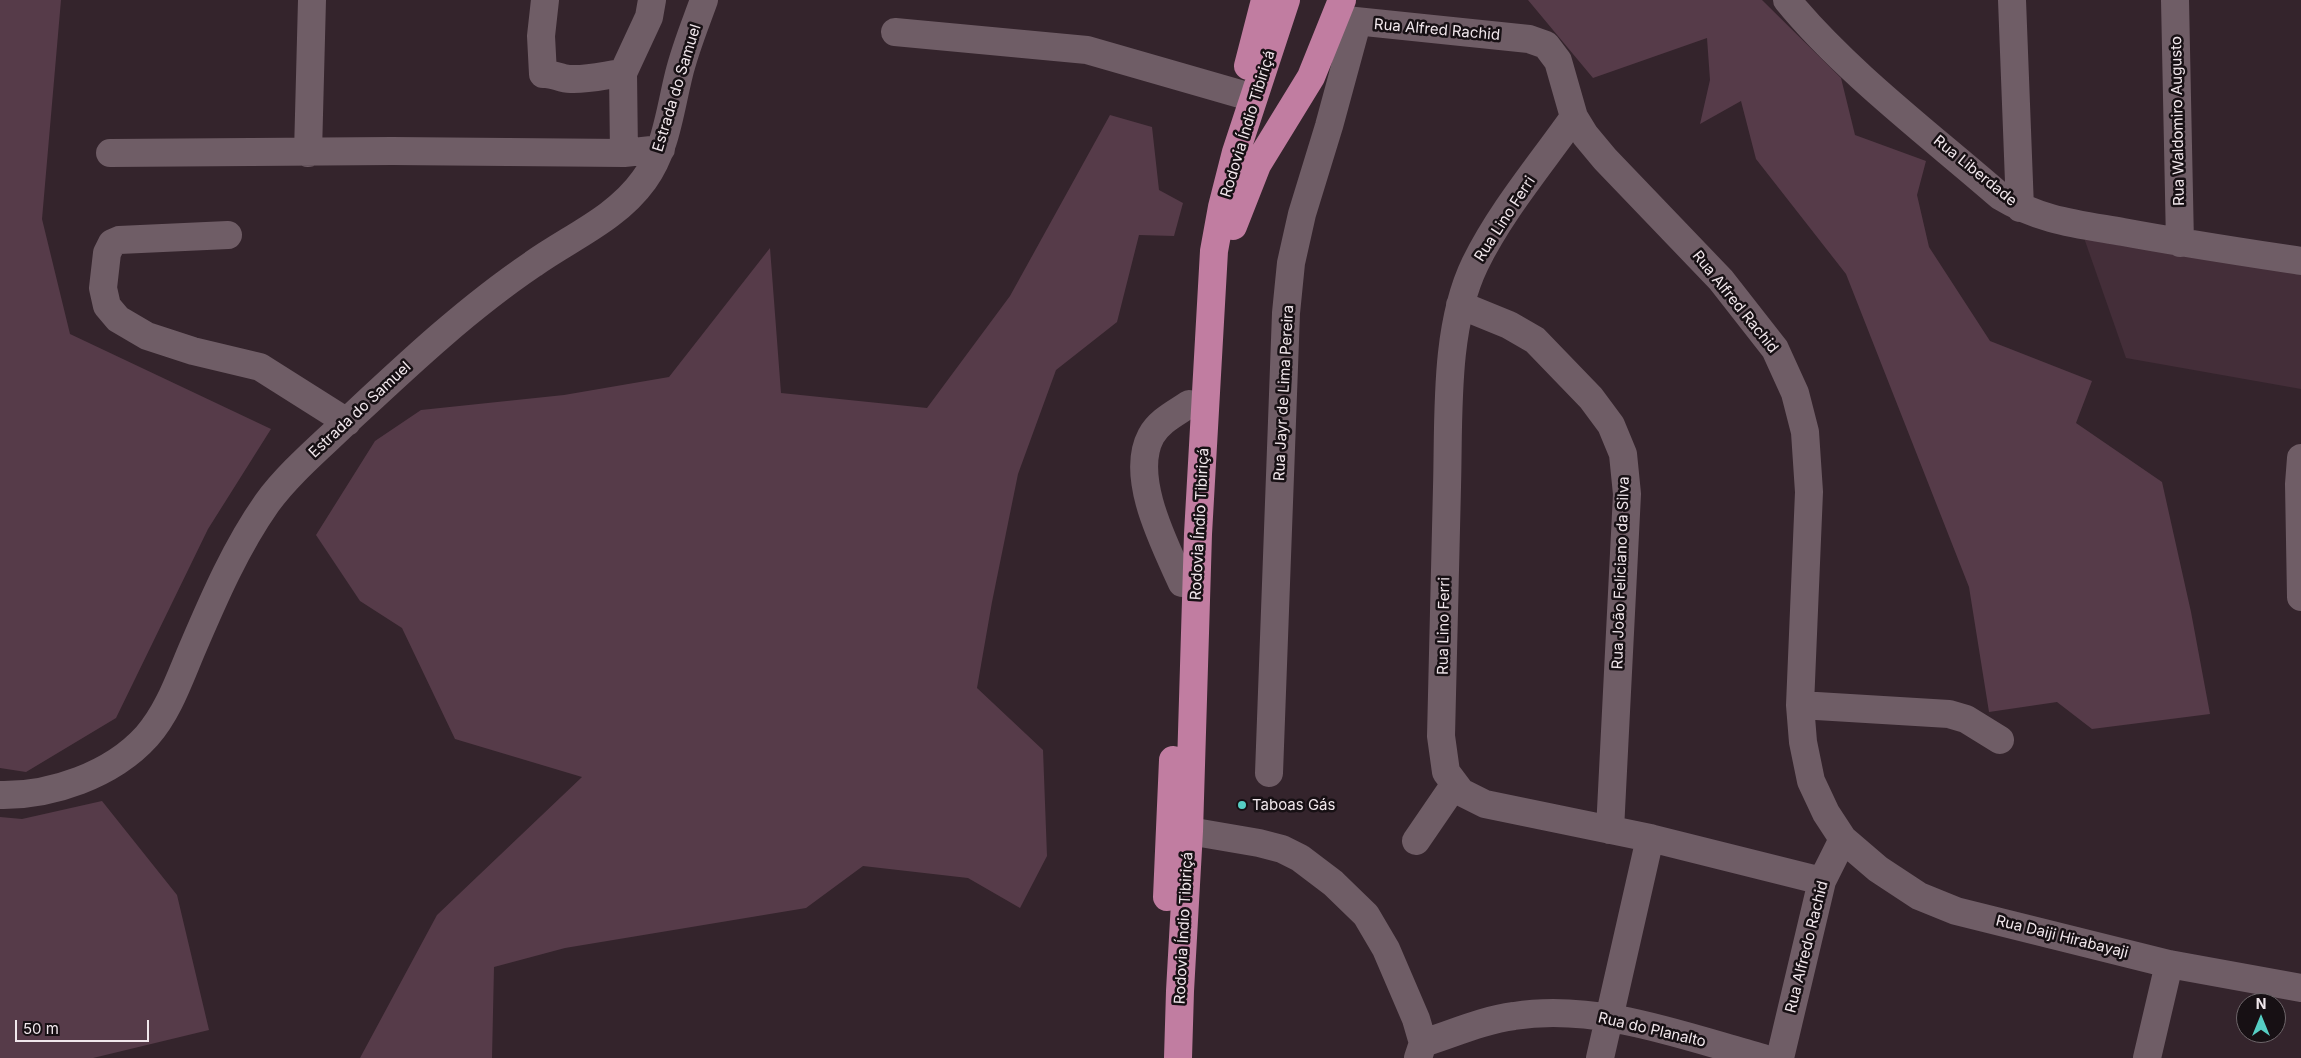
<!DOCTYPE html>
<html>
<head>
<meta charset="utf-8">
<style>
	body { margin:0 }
	#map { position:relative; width:2301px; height:1058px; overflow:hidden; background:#34242c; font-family:Inter,sans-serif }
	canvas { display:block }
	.north { position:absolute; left:2236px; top:993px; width:50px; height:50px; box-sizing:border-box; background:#171014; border:1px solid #6e666a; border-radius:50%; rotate:0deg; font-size:14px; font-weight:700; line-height:20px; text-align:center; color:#f1e7ec }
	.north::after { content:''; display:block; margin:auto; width:18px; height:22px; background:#56cec4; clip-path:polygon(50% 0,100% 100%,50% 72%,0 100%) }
	.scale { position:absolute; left:15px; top:1020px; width:134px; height:22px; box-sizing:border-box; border:2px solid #f1e7ec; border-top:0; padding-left:6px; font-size:15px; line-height:18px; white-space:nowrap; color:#f1e7ec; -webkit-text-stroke:4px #171014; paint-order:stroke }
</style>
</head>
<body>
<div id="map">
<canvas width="2301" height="1058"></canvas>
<div class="north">N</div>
<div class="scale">50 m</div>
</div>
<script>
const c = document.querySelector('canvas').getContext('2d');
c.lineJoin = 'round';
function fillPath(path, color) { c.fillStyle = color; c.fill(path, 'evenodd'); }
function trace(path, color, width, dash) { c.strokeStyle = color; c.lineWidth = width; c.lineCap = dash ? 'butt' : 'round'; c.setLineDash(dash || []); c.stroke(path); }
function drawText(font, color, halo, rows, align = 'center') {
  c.font = font + ' Inter,sans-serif'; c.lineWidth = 5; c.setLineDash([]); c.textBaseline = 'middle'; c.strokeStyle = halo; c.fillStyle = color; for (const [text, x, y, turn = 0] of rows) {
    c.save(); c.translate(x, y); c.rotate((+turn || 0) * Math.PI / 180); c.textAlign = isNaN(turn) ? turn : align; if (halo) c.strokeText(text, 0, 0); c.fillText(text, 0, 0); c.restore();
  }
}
fillPath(new Path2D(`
	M2083,235L2301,274V389L2126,358Z`), '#442e39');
fillPath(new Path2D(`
	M0,0H61L42,219L70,334L271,429L208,529L116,718L26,772L0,768Z
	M1528,0H1762L1841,78L1855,135L1926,161L1917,195L1929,247L1990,341L2092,381L2076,423L2162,482L2191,612L2210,714L2092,729L2057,702L1989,712L1969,587L1846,274L1756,159L1741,101L1700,124L1710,80L1707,38L1593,78Z
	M1110,115L1152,127L1159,190L1183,203L1174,236L1139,235L1117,322L1056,370L1018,474L992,602L977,688L1043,750L1047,856L1020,908L968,878L863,866L806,908L565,948L494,967L492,1058H360L437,915L582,777L455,739L402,628L360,601L316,535L375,441L421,410L564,395L669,377L770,248L781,393L927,408L1010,296Z
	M102,801L177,895L209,1030L93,1058H0V817L22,819Z`), '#563b49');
trace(new Path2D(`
	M545,0L541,36L543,74C552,73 561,79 570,79C588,80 606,75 623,73
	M1787,0C1845,71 1930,135 2000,196C2041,221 2077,224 2123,232C2182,243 2242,252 2301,261
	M2012,0L2020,208
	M2175,0L2180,243
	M1336,19L1529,39L1546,45L1558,61L1574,117L1585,135L1605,159L1721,280L1775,349L1795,393L1805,432L1809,492L1800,705L1803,742L1811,781L1826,813L1843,839L1878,869L1919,896L1956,911L2169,964L2301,988
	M895,32L1087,50L1240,94
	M1574,117C1541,164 1501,211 1475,264C1444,328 1449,417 1447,487C1445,570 1443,653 1441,736L1446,772L1461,792L1485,804L1650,838L1822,881
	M110,153L392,151L624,153L661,149
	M308,153L312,0
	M624,153L623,73L649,17L652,0
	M228,235L119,240L112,243L107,253L103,288L107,306L118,319L147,336L193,351L260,367L347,422
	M1460,305L1509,325L1535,340L1591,398L1611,425L1623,454L1627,494L1610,830
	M2301,458L2299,484L2301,597
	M1182,583C1165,545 1129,477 1151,436C1159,421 1176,413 1189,404
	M1800,705L1949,714L1966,719L2000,740
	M1269,773L1286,313L1291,263L1302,214L1329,126L1357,23
	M0,795C51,796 112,775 147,736C169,711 180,677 193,647C214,598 236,547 267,503C288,474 320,447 345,423C405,367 465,310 533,264C571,237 616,219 644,180C666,150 670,110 679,74C685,49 695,25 704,0
	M1189,831L1259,843L1282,849L1300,858L1333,883L1366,915L1386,949L1416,1019L1423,1043L1418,1058
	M1416,841L1455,784
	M1423,1043C1452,1034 1483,1020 1514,1016C1598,1003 1683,1036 1763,1058
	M1600,1058L1650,838
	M1780,1058L1822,881L1843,839
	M2147,1058L2169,964`), '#6f5d66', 28);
trace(new Path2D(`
	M1248,66L1265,0
	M1233,226L1257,165L1311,77L1342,0
	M1167,897L1173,760
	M1178,1058L1180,991L1189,831L1198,534L1214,251L1222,207L1236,152L1286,0`), '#c17da1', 28);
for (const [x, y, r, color] of [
	[1242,805,5,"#56cec4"]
]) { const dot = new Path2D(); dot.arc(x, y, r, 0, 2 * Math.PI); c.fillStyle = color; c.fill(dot); trace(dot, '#171014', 2); }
drawText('15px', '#f1e7ec', '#171014', [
	["Rua Alfred Rachid",1437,30,5],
	["Estrada do Samuel",677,88,-73],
	["Rua Waldomiro Augusto",2178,121,-91],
	["Rodovia Índio Tibiriçá",1248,124,-73],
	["Rua Liberdade",1975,171,39],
	["Rua Lino Ferri",1505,219,-57],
	["Rua Alfred Rachid",1735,302,51],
	["Rua Jayr de Lima Pereira",1284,393,-87],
	["Estrada do Samuel",360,410,-43],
	["Rodovia Índio Tibiriçá",1200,524,-87],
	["Rua João Feliciano da Silva",1621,573,-88],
	["Rua Lino Ferri",1444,626,-89],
	["Rodovia Índio Tibiriçá",1184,928,-87],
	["Rua Daiji Hirabayaji",2062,937,14],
	["Rua Alfredo Rachid",1807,947,-76],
	["Rua do Planalto",1652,1030,13]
]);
drawText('15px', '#f1e7ec', '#171014', [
	["Taboas Gás",1252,805]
], 'left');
</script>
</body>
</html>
